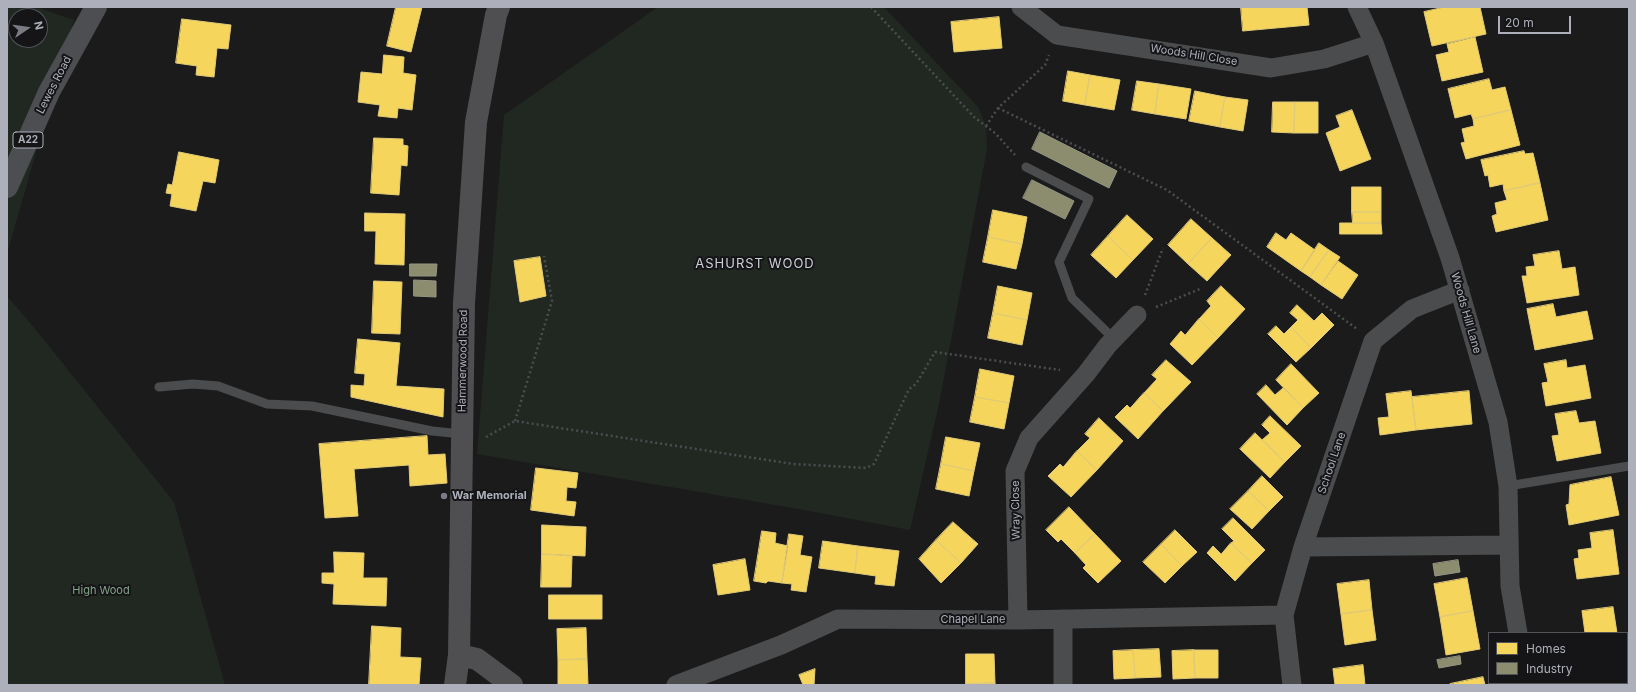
<!DOCTYPE html>
<html>
<head>
<meta charset="utf-8">
<style>
	body { margin:0 }
	#map { position:relative; width:1636px; height:692px; overflow:hidden; background:#1b1b1b; font-family:Inter,sans-serif }
	canvas { display:block }
	.frame { position:absolute; inset:0; border:8px solid #adb0bb; pointer-events:none }
	.legend { position:absolute; left:1488px; top:632px; width:140px; height:52px; box-sizing:border-box; background:#151517; border:1px solid #525359; margin:0; padding:5px 7px; list-style:none; font-size:12px; color:#adb0bb }
	.legend li { display:flex; align-items:center; gap:8px; height:20px }
	.legend b { width:20px; border:1px solid #525359 }
	.north { position:absolute; left:8px; top:8px; width:40px; height:40px; box-sizing:border-box; background:#151517; border:1px solid #525359; border-radius:50%; rotate:77deg; font-size:11px; font-weight:700; line-height:16px; text-align:center; color:#adb0bb }
	.north::after { content:''; display:block; margin:auto; width:14px; height:18px; background:#7a7c83; clip-path:polygon(50% 0,100% 100%,50% 72%,0 100%) }
	.scale { position:absolute; left:1498px; top:16px; width:73px; height:18px; box-sizing:border-box; border:2px solid #adb0bb; border-top:0; padding-left:5px; font-size:12px; line-height:14px; white-space:nowrap; color:#adb0bb; -webkit-text-stroke:3px #151517; paint-order:stroke }
</style>
</head>
<body>
<div id="map">
<canvas width="1636" height="692"></canvas>
<div class="frame"></div>
<ul class="legend">
<li><b style="height:11px;background:#f6d55c"></b>Homes</li>
<li><b style="height:11px;background:#8c8c6e"></b>Industry</li>
</ul>
<div class="north">N</div>
<div class="scale">20 m</div>
</div>
<script>
const c = document.querySelector('canvas').getContext('2d');
c.lineJoin = 'round';
function fillPath(path, color) { c.fillStyle = color; c.fill(path, 'evenodd'); }
function trace(path, color, width, dash) { c.strokeStyle = color; c.lineWidth = width; c.lineCap = dash ? 'butt' : 'round'; c.setLineDash(dash || []); c.stroke(path); }
function drawText(font, color, halo, rows, align = 'center') {
  c.font = font + ' Inter,sans-serif'; c.lineWidth = 4; c.setLineDash([]); c.textBaseline = 'middle'; c.strokeStyle = halo; c.fillStyle = color; for (const [text, x, y, turn = 0] of rows) {
    c.save(); c.translate(x, y); c.rotate((+turn || 0) * Math.PI / 180); c.textAlign = isNaN(turn) ? turn : align; if (halo) c.strokeText(text, 0, 0); c.fillText(text, 0, 0); c.restore();
  }
}
fillPath(new Path2D(`
	M7,7H36L74,20L7,254ZM16,16H40V40H16Z
	M658,7H884L978,107L986,126L987,149L939,404L910,530L799,509L477,454L504,115Z
	M7,296L36,330L174,502L225,685H7Z`), '#212822');
const homes = new Path2D(`
	M396,7H422L411,52L387,46Z
	M1241,7H1307L1309,25L1243,31Z
	M1445,7H1480L1486,34L1432,46L1424,12Z
	M999,17L1002,48L954,52L951,22Z
	M182,19L231,25L228,49L217,48L214,77L196,75L197,66L176,63Z
	M1475,37L1483,72L1442,81L1436,55L1449,52L1447,44Z
	M384,55L404,57L403,73L416,75L412,110L398,108L397,118L378,116L380,105L358,102L361,72L382,74Z
	M1068,71L1090,75L1085,105L1063,101Z
	M1090,75L1120,80L1114,110L1085,105Z
	M1489,79L1492,90L1505,87L1511,110L1473,119L1471,114L1455,118L1448,89Z
	M1137,81L1159,84L1155,114L1132,110Z
	M1159,84L1191,89L1186,119L1155,114Z
	M1195,91L1225,97L1220,127L1189,121Z
	M1225,97L1248,100L1243,131L1220,127Z
	M1273,102H1295L1294,133L1272,132Z
	M1295,102H1318V133H1294Z
	M1352,110L1371,159L1340,171L1326,133L1340,127L1336,116Z
	M1511,110L1520,145L1466,159L1461,143L1465,142L1462,129L1474,126L1473,119Z
	M374,138L403,139V145L408,146L407,166L401,165L399,195L371,193Z
	M1524,151L1525,154L1533,153L1540,183L1504,191L1503,184L1490,187L1488,175L1485,176L1481,160Z
	M179,152L219,160L215,183L203,181L196,211L170,206L172,194L166,193L168,184L172,185Z
	M1540,183L1548,220L1496,232L1492,216L1497,214L1495,203L1507,200L1504,191Z
	M1352,187H1381V212H1352Z
	M993,210L1027,217L1022,244L988,237Z
	M1352,212H1381V223H1353Z
	M365,213L405,214L404,265L375,264L376,231H365Z
	M1127,215L1153,239L1133,260L1108,236Z
	M1191,219L1212,238L1188,264L1168,245Z
	M1340,223H1381L1382,234H1340Z
	M1276,233L1286,240L1291,233L1315,250L1301,271L1267,247Z
	M1108,236L1133,260L1116,278L1091,255Z
	M988,237L1022,244L1016,269L983,262Z
	M1212,238L1231,255L1207,281L1188,264Z
	M1319,243L1329,250L1310,277L1301,271Z
	M1329,250L1340,257L1321,285L1310,277Z
	M1559,251L1562,269L1575,267L1579,295L1527,303L1522,276H1527L1526,267L1535,266L1533,255Z
	M540,257L546,296L520,302L514,261Z
	M1338,261L1358,275L1342,299L1321,285Z
	M374,281L402,282L400,334L372,333Z
	M998,286L1032,293L1027,320L993,313Z
	M1221,286L1245,309L1218,338L1199,319L1211,306L1207,301Z
	M1553,304L1556,317L1587,311L1593,339L1535,350L1527,309Z
	M1297,305L1314,321L1322,313L1334,325L1311,348L1291,327L1298,320L1290,313Z
	M993,313L1027,320L1022,345L988,338Z
	M1199,319L1218,338L1192,365L1170,344L1181,331L1185,335Z
	M1276,326L1284,334L1291,327L1311,348L1296,362L1268,334Z
	M358,339L400,343L396,386L444,389L443,417L351,397V385L364,386L365,374L355,373Z
	M1166,360L1191,382L1163,411L1144,393L1157,379L1152,375Z
	M1566,360L1567,368L1585,365L1591,398L1546,406L1542,383L1548,382L1544,364Z
	M1291,364L1319,393L1303,408L1276,380Z
	M980,369L1014,376L1009,403L975,397Z
	M1266,385L1275,395L1283,388L1303,408L1287,425L1257,394Z
	M1411,391L1416,430L1380,435L1378,418L1389,417L1386,394Z
	M1469,391L1472,424L1416,430L1412,397Z
	M1144,393L1163,411L1138,439L1115,417L1127,405L1130,408Z
	M975,397L1009,403L1004,429L970,422Z
	M1576,411L1579,423L1595,421L1601,453L1557,461L1552,436L1559,435L1555,414Z
	M1270,416L1301,446L1285,462L1262,440L1270,433L1262,425Z
	M1099,418L1123,441L1097,470L1077,451L1090,438L1085,434Z
	M1255,433L1285,462L1270,478L1240,449Z
	M427,436L428,455L445,454L447,483L410,486L409,465L354,469L358,516L325,518L319,444Z
	M946,437L980,443L974,471L941,464Z
	M1077,451L1097,470L1071,497L1048,476L1060,464L1063,467Z
	M941,464L974,471L969,496L936,489Z
	M536,468L578,473L576,488L567,487L566,501L576,502L574,516L531,510Z
	M1262,476L1283,497L1269,511L1248,491Z
	M1611,477L1619,515L1569,525L1566,505L1569,504L1570,485Z
	M1248,491L1269,511L1252,529L1230,509Z
	M1069,507L1095,534L1075,553L1061,539L1058,542L1046,530Z
	M1233,518L1265,550L1252,563L1231,543L1234,541L1222,529Z
	M953,522L978,544L961,563L936,540Z
	M542,525L586,527L585,556L542,554Z
	M1175,530L1197,552L1182,566L1161,544Z
	M1613,530L1619,574L1577,579L1574,559L1579,558L1578,550L1592,548L1590,533Z
	M762,531L776,533L775,543L788,546L782,583L768,581L766,583L754,581Z
	M789,534L803,536L800,555L812,557L806,592L791,590L792,584L782,583Z
	M1095,534L1121,561L1098,583L1083,568L1086,565L1075,553Z
	M936,540L961,563L941,583L919,559Z
	M823,541L858,546L855,573L819,568Z
	M1231,543L1252,563L1235,581L1207,553L1213,546L1221,554Z
	M1161,544L1182,566L1165,583L1143,562Z
	M858,546L899,551L894,586L875,584L876,576L855,573Z
	M334,552L364,553L363,578H387L386,606L333,604L334,584L322,583V573H334Z
	M542,554L572,556L571,587H541Z
	M745,559L750,590L718,595L713,565Z
	M1467,578L1473,611L1440,617L1434,584Z
	M1369,580L1372,610L1341,614L1337,584Z
	M549,595H602V619H549Z
	M1613,607L1617,633H1585L1582,611Z
	M1372,610L1376,640L1345,645L1341,614Z
	M1473,611L1480,649L1446,655L1440,617Z
	M372,626L401,628L400,657L421,658L419,685H369Z
	M586,628L587,659L558,660L557,629Z
	M1627,642H1629V663L1627,664Z
	M1159,649L1161,677L1135,678L1133,650Z
	M1133,650L1135,678L1114,679L1113,651Z
	M1194,650L1195,678L1173,679L1172,651Z
	M1194,650H1218V678H1195Z
	M966,654H994L995,683L966,684Z
	M587,659L588,685H558V660Z
	M1363,665L1365,685H1335L1333,669Z
	M815,669L814,685H803L799,675Z
	M1483,677L1485,685H1450V684Z
	M995,683V685H966V684Z
	M1592,683H1620L1621,685H1592Z`);
fillPath(homes, '#f6d55c');
trace(homes, '#e0ca78', 1);
const industry = new Path2D(`
	M1040,132L1117,171L1109,188L1032,149Z
	M1032,180L1074,201L1065,219L1023,198Z
	M410,264H437L436,276H410Z
	M414,280L436,281V297L414,296Z
	M1458,560L1460,572L1435,576L1433,564Z
	M1460,656L1461,664L1439,668L1437,660Z`);
fillPath(industry, '#8c8c6e');
trace(industry, '#969785', 1);
trace(new Path2D(`
	M871,7L974,117L995,133L1015,155
	M998,108L1167,190L1357,329
	M986,126L998,108L1045,65L1049,55
	M1145,295L1163,248
	M1156,307L1200,289
	M515,421L552,301L544,256
	M486,437L515,421L793,464L866,468L874,464L909,389L916,384L935,352L1060,370`), '#4c4d50', 2.5, [2, 3]);
trace(new Path2D(`
	M1026,167L1089,199L1059,262L1072,298L1114,339
	M159,387L193,384L218,386L267,404L312,406L432,431L462,434
	M1508,486L1629,466`), '#4b4c4e', 9);
trace(new Path2D(`
	M1021,7L1057,35L1271,68L1324,59L1374,43
	M1357,7L1374,43L1450,258L1498,422L1508,486L1510,586L1518,633
	M1303,547L1509,545
	M1018,620L1015,471L1029,438L1086,374L1108,345L1137,315
	M1526,683V685
	M676,685L781,645L838,619L1018,620L1284,615
	M1063,685V619
	M1292,685L1284,615L1303,547L1373,341L1412,309L1460,290`), '#4b4c4e', 19);
trace(new Path2D(`
	M459,655L477,659L512,685
	M455,685L459,655L464,303L476,122L496,15L499,7`), '#4f4f52', 22);
trace(new Path2D(`
	M7,187L49,92L96,7`), '#4d4e51', 22);
for (const [x, y, r, color] of [
	[444,496,4,"#7a7c83"]
]) { const dot = new Path2D(); dot.arc(x, y, r, 0, 2 * Math.PI); c.fillStyle = color; c.fill(dot); trace(dot, '#151517', 1.5); }
for (const [x, y, w] of [
	[28,140,30]
]) { const box = new Path2D(); box.roundRect(x - w / 2, y - 8, w, 16, 3); c.fillStyle = '#151517'; c.fill(box); trace(box, '#adb0bb', 1); }
drawText('bold 10px', '#adb0bb', null, [
	["A22",28,140]
]);
drawText('11px', '#adb0bb', '#151517', [
	["Woods Hill Close",1194,55,9],
	["Lewes Road",54,85,-63],
	["Woods Hill Lane",1466,313,74],
	["Hammerwood Road",463,361,-89],
	["School Lane",1332,463,-71],
	["Wray Close",1016,510,-91],
	["Chapel Lane",973,620]
]);
drawText('bold 11px', '#adb0bb', '#151517', [
	["War Memorial",452,496]
], 'left');
drawText('11px', '#85a48a', '#151517', [
	["High Wood",101,591]
]);
c.letterSpacing = '1px';
drawText('13px', '#cdcfd7', '#151517', [
	["ASHURST WOOD",755,264]
]);
c.letterSpacing = '0px';
</script>
</body>
</html>
